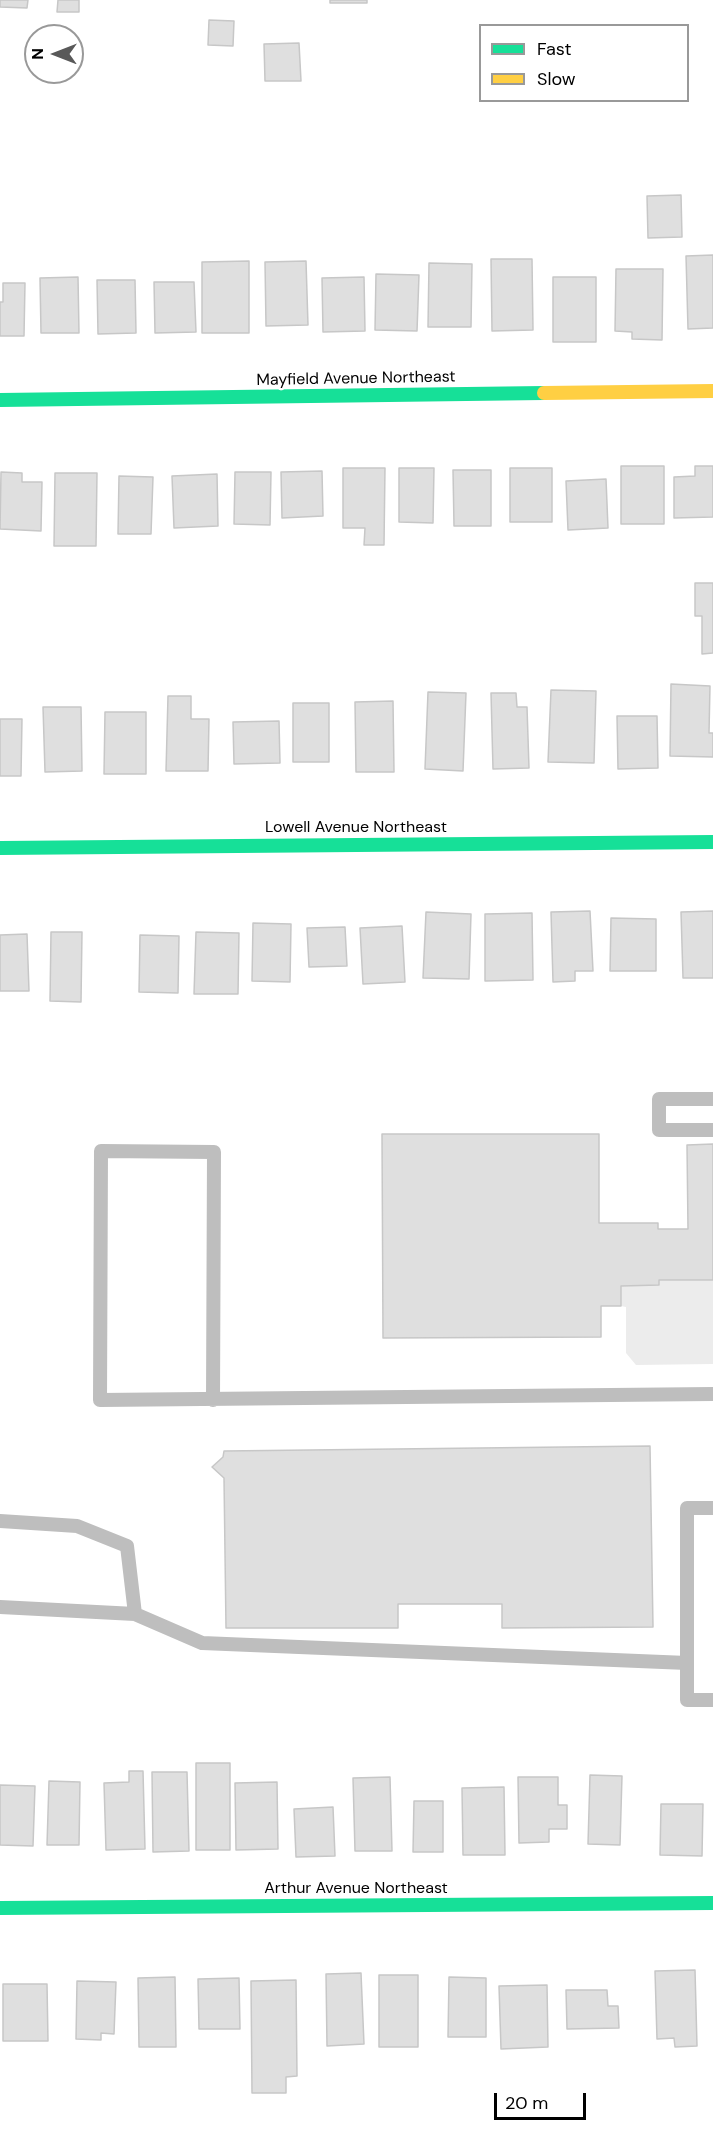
<!DOCTYPE html>
<html>
<head>
<meta charset="utf-8">
<style>
	body { margin:0 }
	#map { position:relative; width:713px; height:2144px; overflow:hidden; background:#fff; font-family:"DM Sans",sans-serif }
	canvas { display:block }
	.legend { position:absolute; left:479px; top:24px; width:210px; height:78px; box-sizing:border-box; background:#fff; border:2px solid #999; margin:0; padding:8px 10px; list-style:none; font-size:18px; color:#000 }
	.legend li { display:flex; align-items:center; gap:12px; height:30px }
	.legend b { width:30px; border:2px solid #999 }
	.north { position:absolute; left:24px; top:24px; width:60px; height:60px; box-sizing:border-box; background:#fff; border:2px solid #999; border-radius:50%; rotate:270deg; font-size:16px; font-weight:700; line-height:24px; text-align:center; color:#000 }
	.north::after { content:''; display:block; margin:auto; width:21px; height:27px; background:#595959; clip-path:polygon(50% 0,100% 100%,50% 72%,0 100%) }
	.scale { position:absolute; left:494px; top:2093px; width:92px; height:27px; box-sizing:border-box; border:3px solid #000; border-top:0; padding-left:8px; font-size:18px; line-height:21px; white-space:nowrap; color:#000; -webkit-text-stroke:4px #fff; paint-order:stroke }
</style>
</head>
<body>
<div id="map">
<canvas width="713" height="2144"></canvas>
<ul class="legend">
<li><b style="height:8px;background:#16e098"></b>Fast</li>
<li><b style="height:8px;background:#ffcf43"></b>Slow</li>
</ul>
<div class="north">N</div>
<div class="scale">20 m</div>
</div>
<script>
const c = document.querySelector('canvas').getContext('2d');
c.lineJoin = 'round';
function fillPath(path, color) { c.fillStyle = color; c.fill(path, 'evenodd'); }
function trace(path, color, width, dash) { c.strokeStyle = color; c.lineWidth = width; c.lineCap = dash ? 'butt' : 'round'; c.setLineDash(dash || []); c.stroke(path); }
function drawText(font, color, halo, rows, align = 'center') {
  c.font = font + ' "DM Sans",sans-serif'; c.lineWidth = 4.5; c.setLineDash([]); c.textBaseline = 'middle'; c.strokeStyle = halo; c.fillStyle = color; for (const [text, x, y, turn = 0] of rows) {
    c.save(); c.translate(x, y); c.rotate((+turn || 0) * Math.PI / 180); c.textAlign = isNaN(turn) ? turn : align; if (halo) c.strokeText(text, 0, 0); c.fillText(text, 0, 0); c.restore();
  }
}
fillPath(new Path2D(`
	M659,1280H713V1364L636,1365L626,1353V1307L621,1306V1286L658,1285Z`), '#ececec');
const building = new Path2D(`
	M0,0H28L27,8L0,7Z
	M58,0H79V12H57Z
	M330,0H367V3H330Z
	M209,20L234,21L233,46L208,45Z
	M299,43L301,81H265L264,44Z
	M681,195L682,237L648,238L647,196Z
	M713,255V328L688,329L686,256Z
	M491,259H532L533,330L492,331Z
	M249,261V333H202V262Z
	M306,261L308,325L266,326L265,262Z
	M429,263L472,264L471,327H428Z
	M616,269H663L662,340L632,339V332L615,331Z
	M376,274L419,275L417,331L375,330Z
	M78,277L79,333H41L40,278Z
	M364,277L365,331L323,332L322,278Z
	M553,277H596V342H553Z
	M97,280H135L136,333L98,334Z
	M154,282H194L196,332L155,333Z
	M3,283H25L24,336H0V302H3Z
	M621,466H664V524H621Z
	M695,466H713V517L674,518V477L695,476Z
	M343,468H385L384,545H364L365,528H343Z
	M399,468H434L433,523L399,522Z
	M510,468H552V522H510Z
	M453,470H491V526H454Z
	M322,471L323,516L282,518L281,472Z
	M1,472L22,473V482H42L41,531L0,529Z
	M235,472H271L270,525L234,524Z
	M55,473H97L96,546H54Z
	M217,474L218,526L174,528L172,476Z
	M119,476L153,477L151,534H118Z
	M606,479L608,528L568,530L566,481Z
	M695,583H713V653L702,654V616H695Z
	M671,684L710,686L709,733H713V757L670,756Z
	M551,690L596,691L594,763L548,762Z
	M428,692L466,693L463,771L425,769Z
	M491,693H516L517,707H527L529,768L493,769Z
	M168,696H191V719H209L208,771H166Z
	M393,701L394,772H356L355,702Z
	M293,703H329V762H293Z
	M43,707H81L82,771L45,772Z
	M105,712H146V774H104Z
	M617,716H657L658,768L618,769Z
	M0,719H22L21,776H0Z
	M279,721L280,763L234,764L233,722Z
	M590,911L593,971H575V981L553,982L551,912Z
	M713,911V978H683L681,912Z
	M426,912L471,914L469,979L423,978Z
	M532,913L533,980L485,981V914Z
	M611,918L656,919V971H610Z
	M253,923L291,924L290,982L252,981Z
	M402,926L405,982L363,984L360,928Z
	M345,927L347,966L309,967L307,928Z
	M51,932H82L81,1002L50,1001Z
	M196,932L239,933L238,994H194Z
	M27,934L29,991H0V935Z
	M140,935L179,936L178,993L139,992Z
	M382,1134H599V1223H658V1229H688L687,1145L713,1144V1280H659V1285L621,1286V1306H601V1337L383,1338Z
	M650,1446L653,1627L502,1628V1604H398V1628H226L224,1478L212,1467L223,1457L224,1451Z
	M196,1763H230V1850H196Z
	M129,1771H143L145,1849L106,1850L104,1783L129,1782Z
	M152,1772H187L189,1851L153,1852Z
	M590,1775L622,1776L620,1845L588,1844Z
	M390,1777L392,1851H355L353,1778Z
	M518,1777H558V1805H567V1829H549V1842L519,1843Z
	M49,1781L80,1782L79,1845H47Z
	M277,1782L278,1849L236,1850L235,1783Z
	M0,1785L35,1786L33,1846L0,1845Z
	M504,1787L505,1855H463L462,1788Z
	M414,1801H443V1852H413Z
	M661,1804H703L702,1856L660,1855Z
	M333,1807L335,1856L296,1857L294,1809Z
	M695,1970L697,2046L675,2047L674,2038L657,2039L655,1971Z
	M361,1973L364,2044L327,2046L326,1974Z
	M379,1975H418V2047H379Z
	M175,1977L176,2047H139L138,1978Z
	M449,1977L486,1978V2037H448Z
	M239,1978L240,2029H199L198,1979Z
	M296,1980L297,2076L286,2077V2093H252L251,1981Z
	M77,1981L116,1982L114,2034L101,2033V2040L76,2039Z
	M3,1984H47L48,2041H3Z
	M547,1985L548,2047L501,2049L499,1986Z
	M566,1990H607L608,2006H618L619,2028L567,2029Z`);
fillPath(building, '#dfdfdf');
trace(building, '#c7c7c7', 1.5);
trace(new Path2D(`
	M713,1099H659V1130H713
	M213,1400L214,1152L101,1151L100,1400L713,1394
	M713,1508H687V1700H713
	M0,1521L77,1526L127,1546L135,1614
	M0,1607L135,1614L202,1643L687,1663`), '#bebebe', 14);
trace(new Path2D(`
	M0,400L544,393
	M0,848L713,842
	M0,1908L713,1903`), '#16e098', 14);
trace(new Path2D(`
	M544,393L713,391`), '#ffcf43', 14);
drawText('16px', '#000', '#fff', [
	["Mayfield Avenue Northeast",356,379,-1],
	["Lowell Avenue Northeast",356,828],
	["Arthur Avenue Northeast",356,1889]
]);
</script>
</body>
</html>
